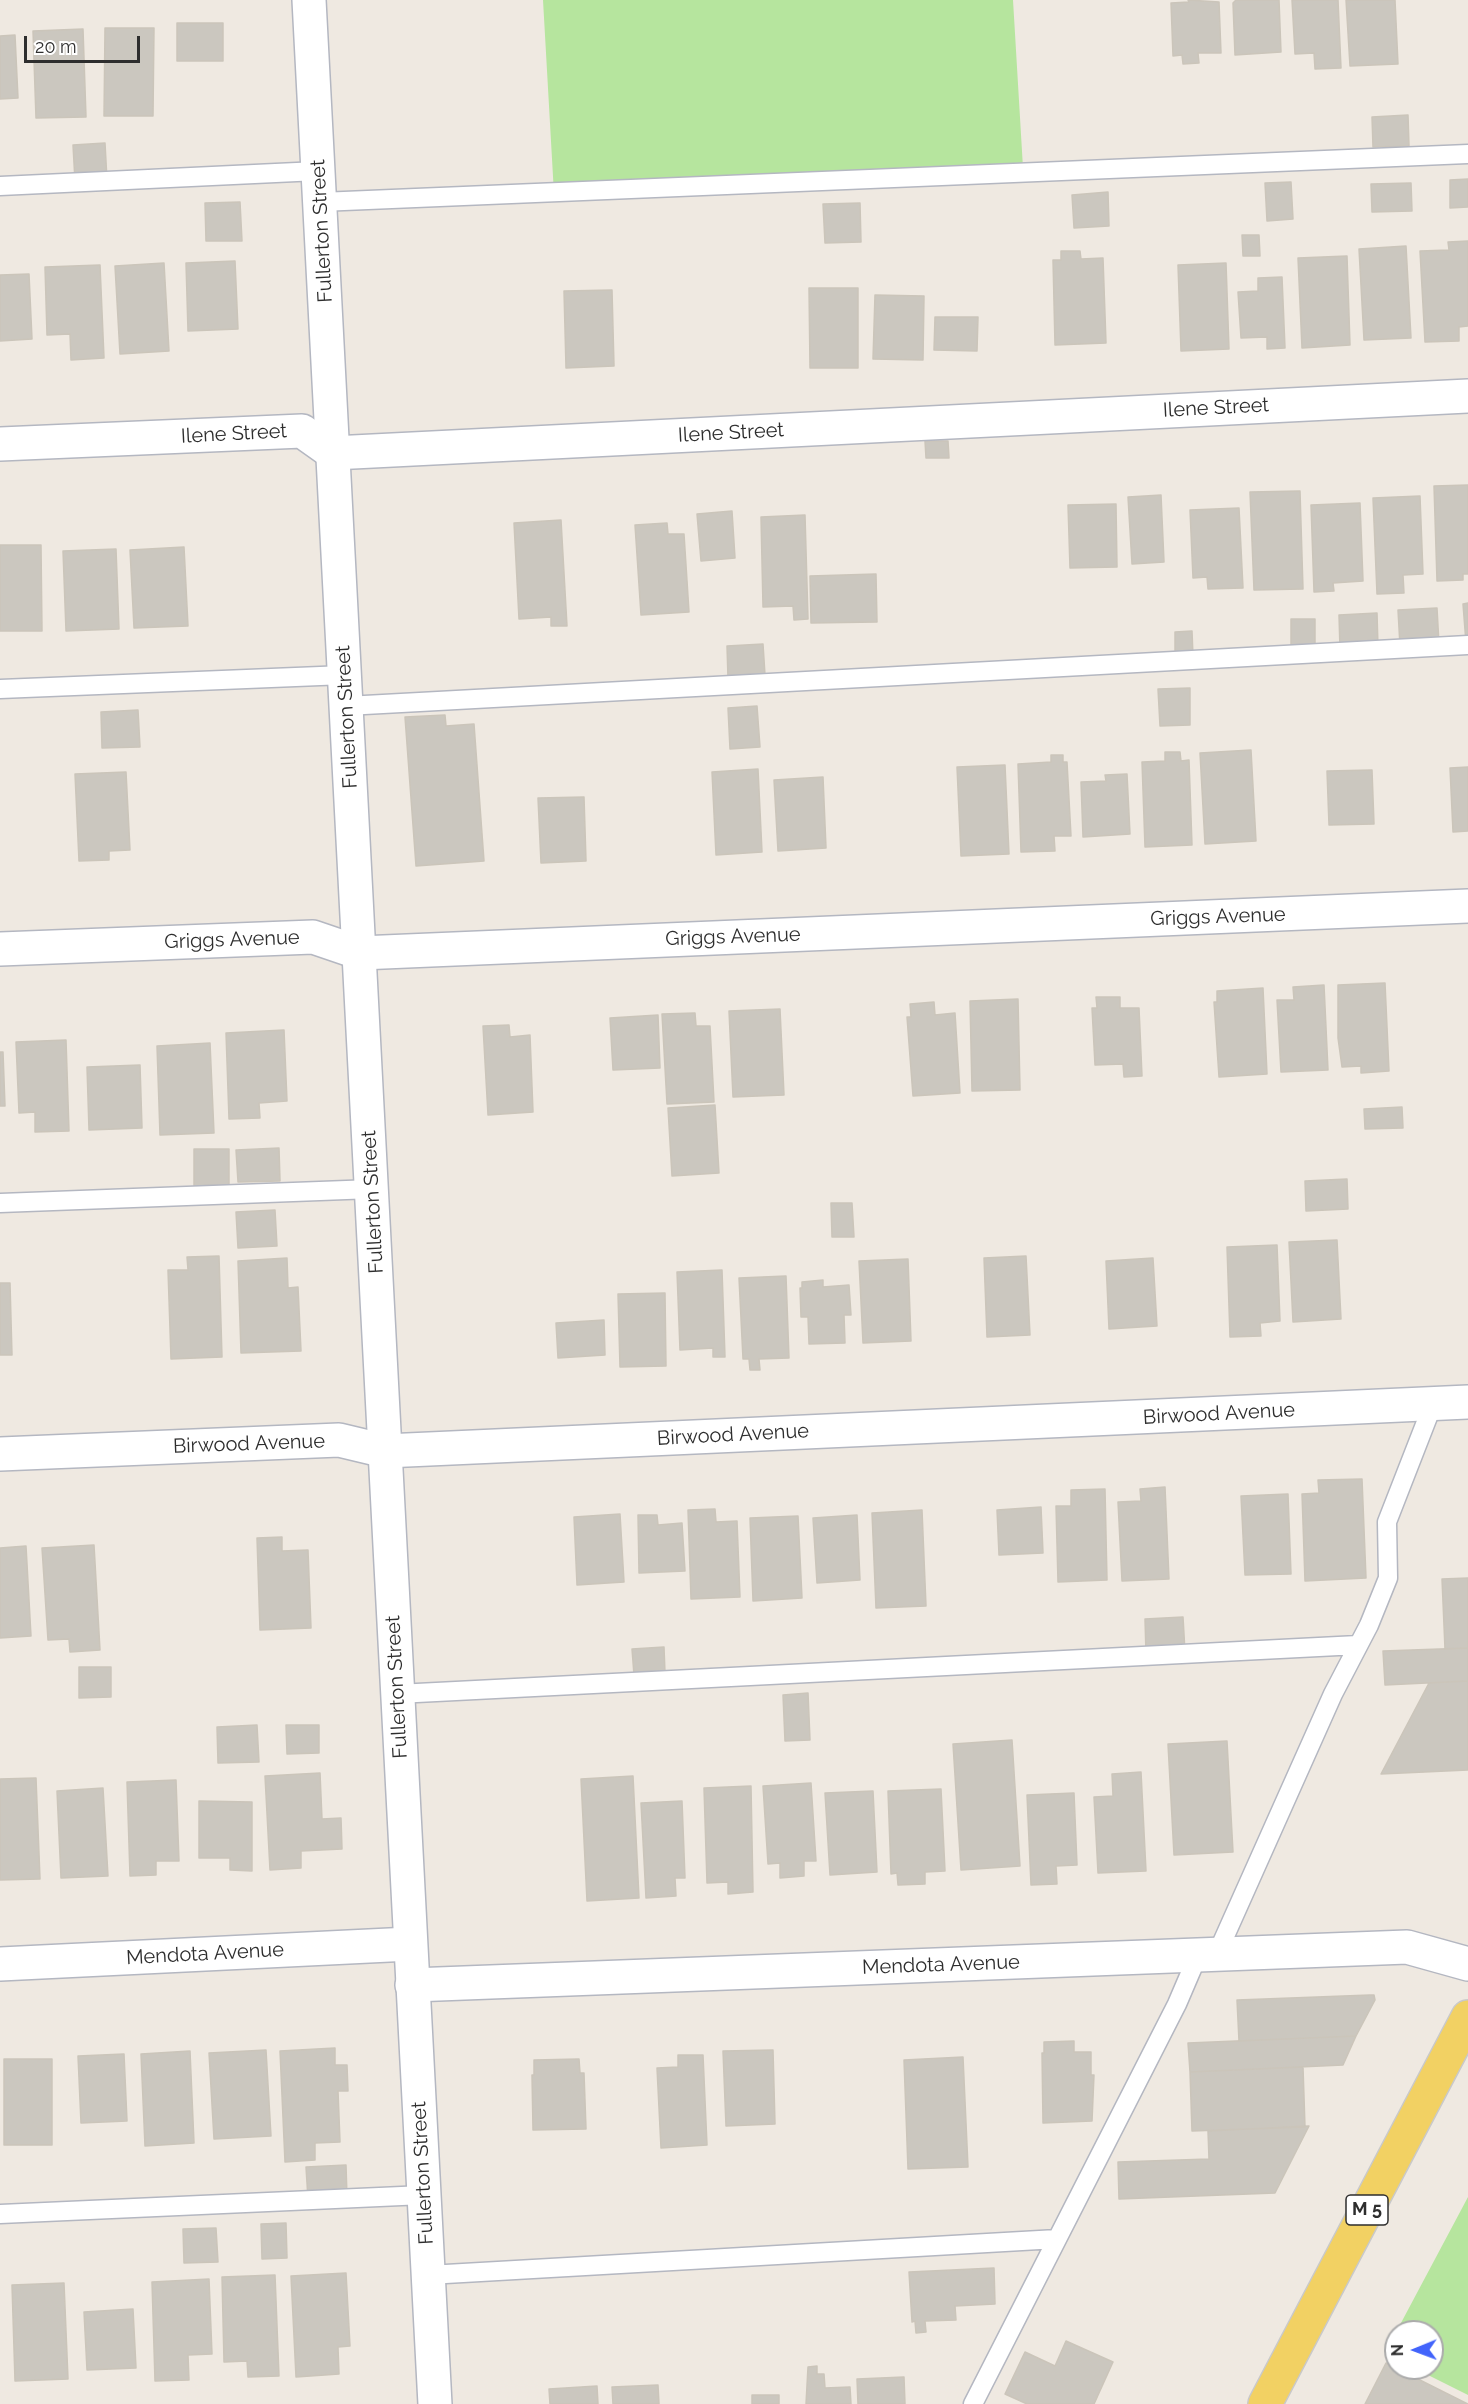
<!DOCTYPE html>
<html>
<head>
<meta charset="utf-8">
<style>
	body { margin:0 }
	#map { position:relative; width:1468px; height:2404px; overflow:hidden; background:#efe9e1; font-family:Raleway,sans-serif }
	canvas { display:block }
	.north { position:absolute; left:1384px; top:2320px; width:60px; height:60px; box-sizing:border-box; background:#fff; border:2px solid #ababab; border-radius:50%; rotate:269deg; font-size:16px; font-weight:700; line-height:24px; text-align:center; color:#2e2e2e }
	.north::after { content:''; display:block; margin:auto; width:21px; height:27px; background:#4264fb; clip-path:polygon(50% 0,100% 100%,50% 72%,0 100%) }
	.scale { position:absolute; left:24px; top:36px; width:116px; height:27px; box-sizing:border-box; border:3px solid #2e2e2e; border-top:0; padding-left:8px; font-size:18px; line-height:21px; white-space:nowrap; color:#2e2e2e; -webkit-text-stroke:4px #fff; paint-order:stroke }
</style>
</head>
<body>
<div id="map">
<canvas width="1468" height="2404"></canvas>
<div class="north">N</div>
<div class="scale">20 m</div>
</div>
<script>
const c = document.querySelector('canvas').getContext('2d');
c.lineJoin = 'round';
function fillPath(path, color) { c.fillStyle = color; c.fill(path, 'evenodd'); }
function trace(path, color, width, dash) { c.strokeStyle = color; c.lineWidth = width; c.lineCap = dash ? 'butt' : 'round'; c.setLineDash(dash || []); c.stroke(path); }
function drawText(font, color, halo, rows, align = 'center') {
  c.font = font + ' Raleway,sans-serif'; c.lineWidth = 4.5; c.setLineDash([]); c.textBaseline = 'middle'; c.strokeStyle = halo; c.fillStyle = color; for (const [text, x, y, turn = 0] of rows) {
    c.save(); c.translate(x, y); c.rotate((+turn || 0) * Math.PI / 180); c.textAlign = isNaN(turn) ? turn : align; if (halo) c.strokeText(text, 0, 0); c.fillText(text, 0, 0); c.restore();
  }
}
fillPath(new Path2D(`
	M543,0H1013L1023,168L554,194Z
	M1468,2197V2395L1414,2368H1432V2332H1396V2359L1385,2353Z`), '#b6e59e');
const building = new Path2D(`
	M1188,0L1219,2L1221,53H1198L1199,63L1183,64L1182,55L1173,56L1171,3L1189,2Z
	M1236,0H1279L1281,52L1235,55L1233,3Z
	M1292,0H1338L1341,68L1315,69L1314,53L1295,54Z
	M1346,0H1395L1398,64L1350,66Z
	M177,23H223V61H177Z
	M105,28H154L153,116H104Z
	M83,29L86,117L36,118L33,31Z
	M15,35L18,98L0,99V36Z
	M1408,115L1409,146L1373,147L1372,117Z
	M105,143L107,180L75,181L73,145Z
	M1468,179V207L1450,208V180Z
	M1291,182L1293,219L1267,221L1265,183Z
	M1411,183L1412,211L1372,212L1371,184Z
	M1108,192L1109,226L1074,228L1072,195Z
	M240,202L242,241H206L205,203Z
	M860,203L861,242L825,243L823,204Z
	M1242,235H1259L1260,256H1243Z
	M1468,241V326L1459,327V341L1425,342L1420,251L1449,250L1448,242Z
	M1406,246L1411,338L1364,340L1359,249Z
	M1061,251H1080L1081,259L1103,258L1106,343L1055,345L1053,260H1061Z
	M1347,256L1350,345L1302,348L1298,258Z
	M235,261L238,329L188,331L186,263Z
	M164,263L169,351L120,354L115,266Z
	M1226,263L1229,349L1181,351L1178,265Z
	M100,265L104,358L71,360L70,334L47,335L45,267Z
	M29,274L32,339L0,341V275Z
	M1282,277L1285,348L1267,349V337L1241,338L1238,292L1258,291V278Z
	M809,288H858V368H810Z
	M612,290L614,366L566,368L564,291Z
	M875,295L924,296L923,360L873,359Z
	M935,317H978L977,351L934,350Z
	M925,441H948L949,458H926Z
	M1468,485V574H1463V580L1437,581L1434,486Z
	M1300,491L1303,589L1254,590L1250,492Z
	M1161,495L1164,562L1132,564L1128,497Z
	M1420,496L1423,574L1403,575L1404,593L1377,594L1373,498Z
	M1360,503L1363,581L1333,583L1334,591L1314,592L1311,505Z
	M1116,504L1117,567L1070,568L1068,505Z
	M1239,508L1243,588L1208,589L1207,577L1193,578L1190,510Z
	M732,511L735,558L701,561L697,514Z
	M805,515L808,619L794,620L793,606L763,607L761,517Z
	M561,520L567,626H551V617L519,619L514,523Z
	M667,523L668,534H684L689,612L641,615L635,525Z
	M0,545H41L42,631H0Z
	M184,547L188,626L134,628L130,550Z
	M116,549L119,629L66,631L63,551Z
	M876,574L877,622L811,623L810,576Z
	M1468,603V643H1466L1463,604Z
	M1437,608L1439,644L1400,646L1398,610Z
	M1377,613L1378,647L1340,649L1339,615Z
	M1291,619H1315V651H1291Z
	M1192,631L1193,656H1175V632Z
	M763,644L765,675L728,678L727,646Z
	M1190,688V725L1160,726L1158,689Z
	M757,706L760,747L730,749L728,708Z
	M138,710L140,747L102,748L101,712Z
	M445,715L446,726L474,724L484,861L416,866L405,717Z
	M1251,750L1256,841L1205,844L1200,753Z
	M1165,752H1180L1181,761L1189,760L1192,845L1145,847L1142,762L1165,761Z
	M1051,755H1063V762H1067L1071,836H1054L1055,851L1021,852L1018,764L1051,762Z
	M1005,765L1009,854L961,856L957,767Z
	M1468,767V831L1453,832L1450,768Z
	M758,769L762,852L716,855L712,772Z
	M1372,770L1374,824L1329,825L1327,771Z
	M126,772L130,850L109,851V860L79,861L75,774Z
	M1127,774L1130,834L1083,837L1081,782L1106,781L1105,775Z
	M823,777L826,848L778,851L774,780Z
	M584,797L586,861L541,863L538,798Z
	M1385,983L1389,1071L1361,1073V1066L1342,1067L1338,1038V985Z
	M1324,985L1328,1070L1281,1072L1277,1000H1294L1293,987Z
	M1263,988L1267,1074L1219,1077L1214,1002H1217V991Z
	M1096,997H1120V1008H1139L1142,1076L1124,1077L1123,1064L1095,1065L1092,1008H1097Z
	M1018,999L1020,1090L972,1091L970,1001Z
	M934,1002L935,1015L955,1013L960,1093L913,1096L907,1017H911L910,1004Z
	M780,1009L784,1095L733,1097L729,1011Z
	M695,1013L696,1026H710L714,1102L667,1104L662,1014Z
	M658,1015L660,1068L613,1070L610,1018Z
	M509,1025L510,1037L530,1035L533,1112L488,1115L483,1026Z
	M284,1030L287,1101L259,1103L260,1118L229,1119L226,1033Z
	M66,1040L69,1131L35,1132V1112L19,1113L16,1042Z
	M210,1043L214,1133L160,1135L157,1046Z
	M0,1052H3L5,1106H0Z
	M140,1065L142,1128L89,1130L87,1067Z
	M715,1105L719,1173L672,1176L668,1108Z
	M1402,1107L1403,1128L1365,1129L1364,1109Z
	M279,1148L280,1181L238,1182L236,1150Z
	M194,1149H229V1185L194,1186Z
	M1347,1179L1348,1209L1306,1211L1305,1181Z
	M831,1203H852L854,1237H832Z
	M275,1210L277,1246L238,1248L236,1212Z
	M1337,1240L1341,1319L1293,1322L1289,1242Z
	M1277,1245L1280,1321L1260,1323L1261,1336L1230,1337L1227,1247Z
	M219,1256L222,1357L171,1359L168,1270H188L187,1257Z
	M1026,1256L1030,1335L987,1337L984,1258Z
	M287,1258L288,1288L298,1287L301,1351L241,1353L238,1261Z
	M1153,1258L1157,1326L1109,1329L1106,1261Z
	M908,1259L911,1341L863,1343L859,1261Z
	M722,1270L725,1357H713V1348L680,1350L677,1272Z
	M786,1276L789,1358L759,1359L760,1370H750L749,1359H743L739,1278Z
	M823,1280V1287L849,1285L851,1315H844L845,1343L809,1344L808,1317H801L800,1288H802V1282Z
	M0,1283H10L12,1355H0Z
	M665,1293L666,1366L620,1367L618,1294Z
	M604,1320L605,1355L558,1358L556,1323Z
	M1362,1479L1366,1578L1305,1581L1302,1494L1319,1493L1318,1480Z
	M1165,1487L1169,1579L1122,1581L1118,1502L1141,1501L1140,1489Z
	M1105,1489L1107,1580L1058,1582L1056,1506H1071V1490Z
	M1288,1494L1291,1574L1245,1575L1241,1496Z
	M1041,1507L1043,1553L999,1555L997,1510Z
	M715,1509L716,1522L737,1521L740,1597L691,1599L688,1510Z
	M922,1510L926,1606L876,1608L872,1513Z
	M620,1514L624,1582L577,1585L574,1517Z
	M638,1515H657L658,1525L682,1523L685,1571L639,1573Z
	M857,1515L860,1580L817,1583L813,1518Z
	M798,1516L802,1598L753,1601L750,1518Z
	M282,1537V1551L308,1550L311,1628L260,1630L257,1538Z
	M94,1545L100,1650L70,1652L69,1639L48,1640L42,1548Z
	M26,1546L31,1636L0,1638V1548Z
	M1468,1578V1648L1445,1649L1442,1579Z
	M1183,1617L1185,1652L1146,1654L1145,1619Z
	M664,1647L665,1673L634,1675L632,1649Z
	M1468,1648V1681L1385,1685L1383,1651Z
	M79,1667H111V1697L79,1698Z
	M1468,1681V1770L1381,1774L1429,1683Z
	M808,1693L810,1740L785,1741L783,1695Z
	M257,1725L259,1762L218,1763L217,1727Z
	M286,1725H319V1753L287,1754Z
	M1012,1740L1020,1866L961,1870L953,1744Z
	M1227,1741L1233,1852L1174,1855L1168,1744Z
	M1141,1772L1146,1871L1098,1873L1094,1797L1113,1796L1112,1774Z
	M320,1773L322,1819L341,1818L342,1849L301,1851V1868L270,1870L265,1776Z
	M633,1776L639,1898L587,1901L581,1779Z
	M36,1778L40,1879L0,1880V1779Z
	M176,1780L179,1861H156V1875L130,1876L127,1782Z
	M811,1783L816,1861H804V1876L780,1878V1863L768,1864L763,1786Z
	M751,1786L753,1892L728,1894V1882L707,1883L704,1788Z
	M103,1788L108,1876L61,1878L57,1791Z
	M941,1789L945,1871L925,1872V1884L898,1885L897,1873L891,1874L888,1791Z
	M873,1791L877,1872L830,1875L825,1793Z
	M1074,1793L1077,1865L1056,1866L1057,1884L1031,1885L1027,1795Z
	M199,1801L252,1802V1871L230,1870V1858H199Z
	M682,1801L685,1878H675L676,1896L646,1898L641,1803Z
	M1370,1995H1374L1375,2000L1356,2036L1239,2041L1237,2000Z
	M1356,2036L1343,2065L1190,2072L1188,2043Z
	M1074,2041V2052H1091V2075H1094L1092,2121L1043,2123L1042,2053H1044V2042Z
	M335,2048V2065H347L348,2091H338L340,2142L315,2143V2160L285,2162L280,2051Z
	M266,2050L271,2136L214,2139L209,2053Z
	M773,2050L775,2124L726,2126L723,2051Z
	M190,2051L194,2143L145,2146L141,2054Z
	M124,2054L127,2121L81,2123L78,2056Z
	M678,2055H703L707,2145L661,2148L657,2068L678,2067Z
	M963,2057L968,2167L908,2169L904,2060Z
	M4,2059H52V2145H4Z
	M579,2059L580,2073H584L586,2129L533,2130L532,2075H534V2060Z
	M1303,2067L1305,2127L1192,2131L1190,2072Z
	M1309,2126L1275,2193L1119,2199L1118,2162L1209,2159L1208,2131Z
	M346,2165L347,2197L308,2199L306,2167Z
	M286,2223L287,2258L262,2259L261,2224Z
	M216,2228L218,2262L184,2263L183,2229Z
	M994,2268L995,2304L955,2306L956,2320L925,2321L926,2332L916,2333L915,2321L912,2322L909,2272Z
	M346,2273L350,2346L338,2347L339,2374L296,2377L291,2276Z
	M275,2275L279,2376L248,2377L247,2361L224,2362L222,2277Z
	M209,2279L212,2354L188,2355L189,2380L155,2381L152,2282Z
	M64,2283L68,2379L15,2381L12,2285Z
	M133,2309L136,2368L87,2370L84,2312Z
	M1066,2341L1113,2362L1094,2404H1027L1005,2394L1025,2352L1055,2366Z
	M1386,2363L1468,2404H1365Z
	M817,2366V2374H824L825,2388L850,2387L851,2404H806L808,2367Z
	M904,2377L905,2404H858L857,2379Z
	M658,2385L659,2404H613L612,2387Z
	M597,2386L598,2404H550L549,2389Z
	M752,2395H779V2404H752Z`);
fillPath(building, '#cbc7bf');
trace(building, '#cbc5ba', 1.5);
const lane = new Path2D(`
	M0,186L318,171
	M320,202L1468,154
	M0,689L345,675
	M346,706L1468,645
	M0,1203L373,1189
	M397,1694L1358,1645
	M1216,1956L1333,1694L1369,1625L1388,1578L1387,1522L1433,1404
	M0,2214L424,2195
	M428,2275L1057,2239
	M973,2404L1177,2004L1198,1955`);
const street = new Path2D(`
	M0,444L302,431L333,453L1468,396
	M0,949L313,937L360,953L1468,906
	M0,1454L339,1440L385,1451L1468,1402
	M0,1964L410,1944
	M412,1985L1407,1947L1468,1964`);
const secondary = new Path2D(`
	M309,0L435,2404`);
const primary = new Path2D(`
	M1265,2404L1468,2017`);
trace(lane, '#b4b7c1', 21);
trace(street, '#b4b7c1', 36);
trace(secondary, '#b4b7c1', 36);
trace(primary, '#c9c9c9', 36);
trace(lane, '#fff', 18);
trace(street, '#fff', 33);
trace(secondary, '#fff', 33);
trace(primary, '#f2d163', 33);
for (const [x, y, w] of [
	[1367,2210,42]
]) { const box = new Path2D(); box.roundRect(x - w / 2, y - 15, w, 30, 4.5); c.fillStyle = '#fff'; c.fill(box); trace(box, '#2e2e2e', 1.5); }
drawText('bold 18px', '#2e2e2e', null, [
	["M 5",1367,2210]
]);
drawText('20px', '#2e2e2e', '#fff', [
	["Fullerton Street",322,231,-93],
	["Ilene Street",1216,408,-3],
	["Ilene Street",731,433,-3],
	["Ilene Street",234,434,-3],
	["Fullerton Street",347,717,-93],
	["Griggs Avenue",1218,917,-2],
	["Griggs Avenue",733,937,-2],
	["Griggs Avenue",232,940,-2],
	["Fullerton Street",373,1202,-93],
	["Birwood Avenue",1219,1414,-3],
	["Birwood Avenue",733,1435,-3],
	["Birwood Avenue",249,1444,-2],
	["Fullerton Street",397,1687,-93],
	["Mendota Avenue",205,1954,-3],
	["Mendota Avenue",941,1965,-2],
	["Fullerton Street",423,2173,-93]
]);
</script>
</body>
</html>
